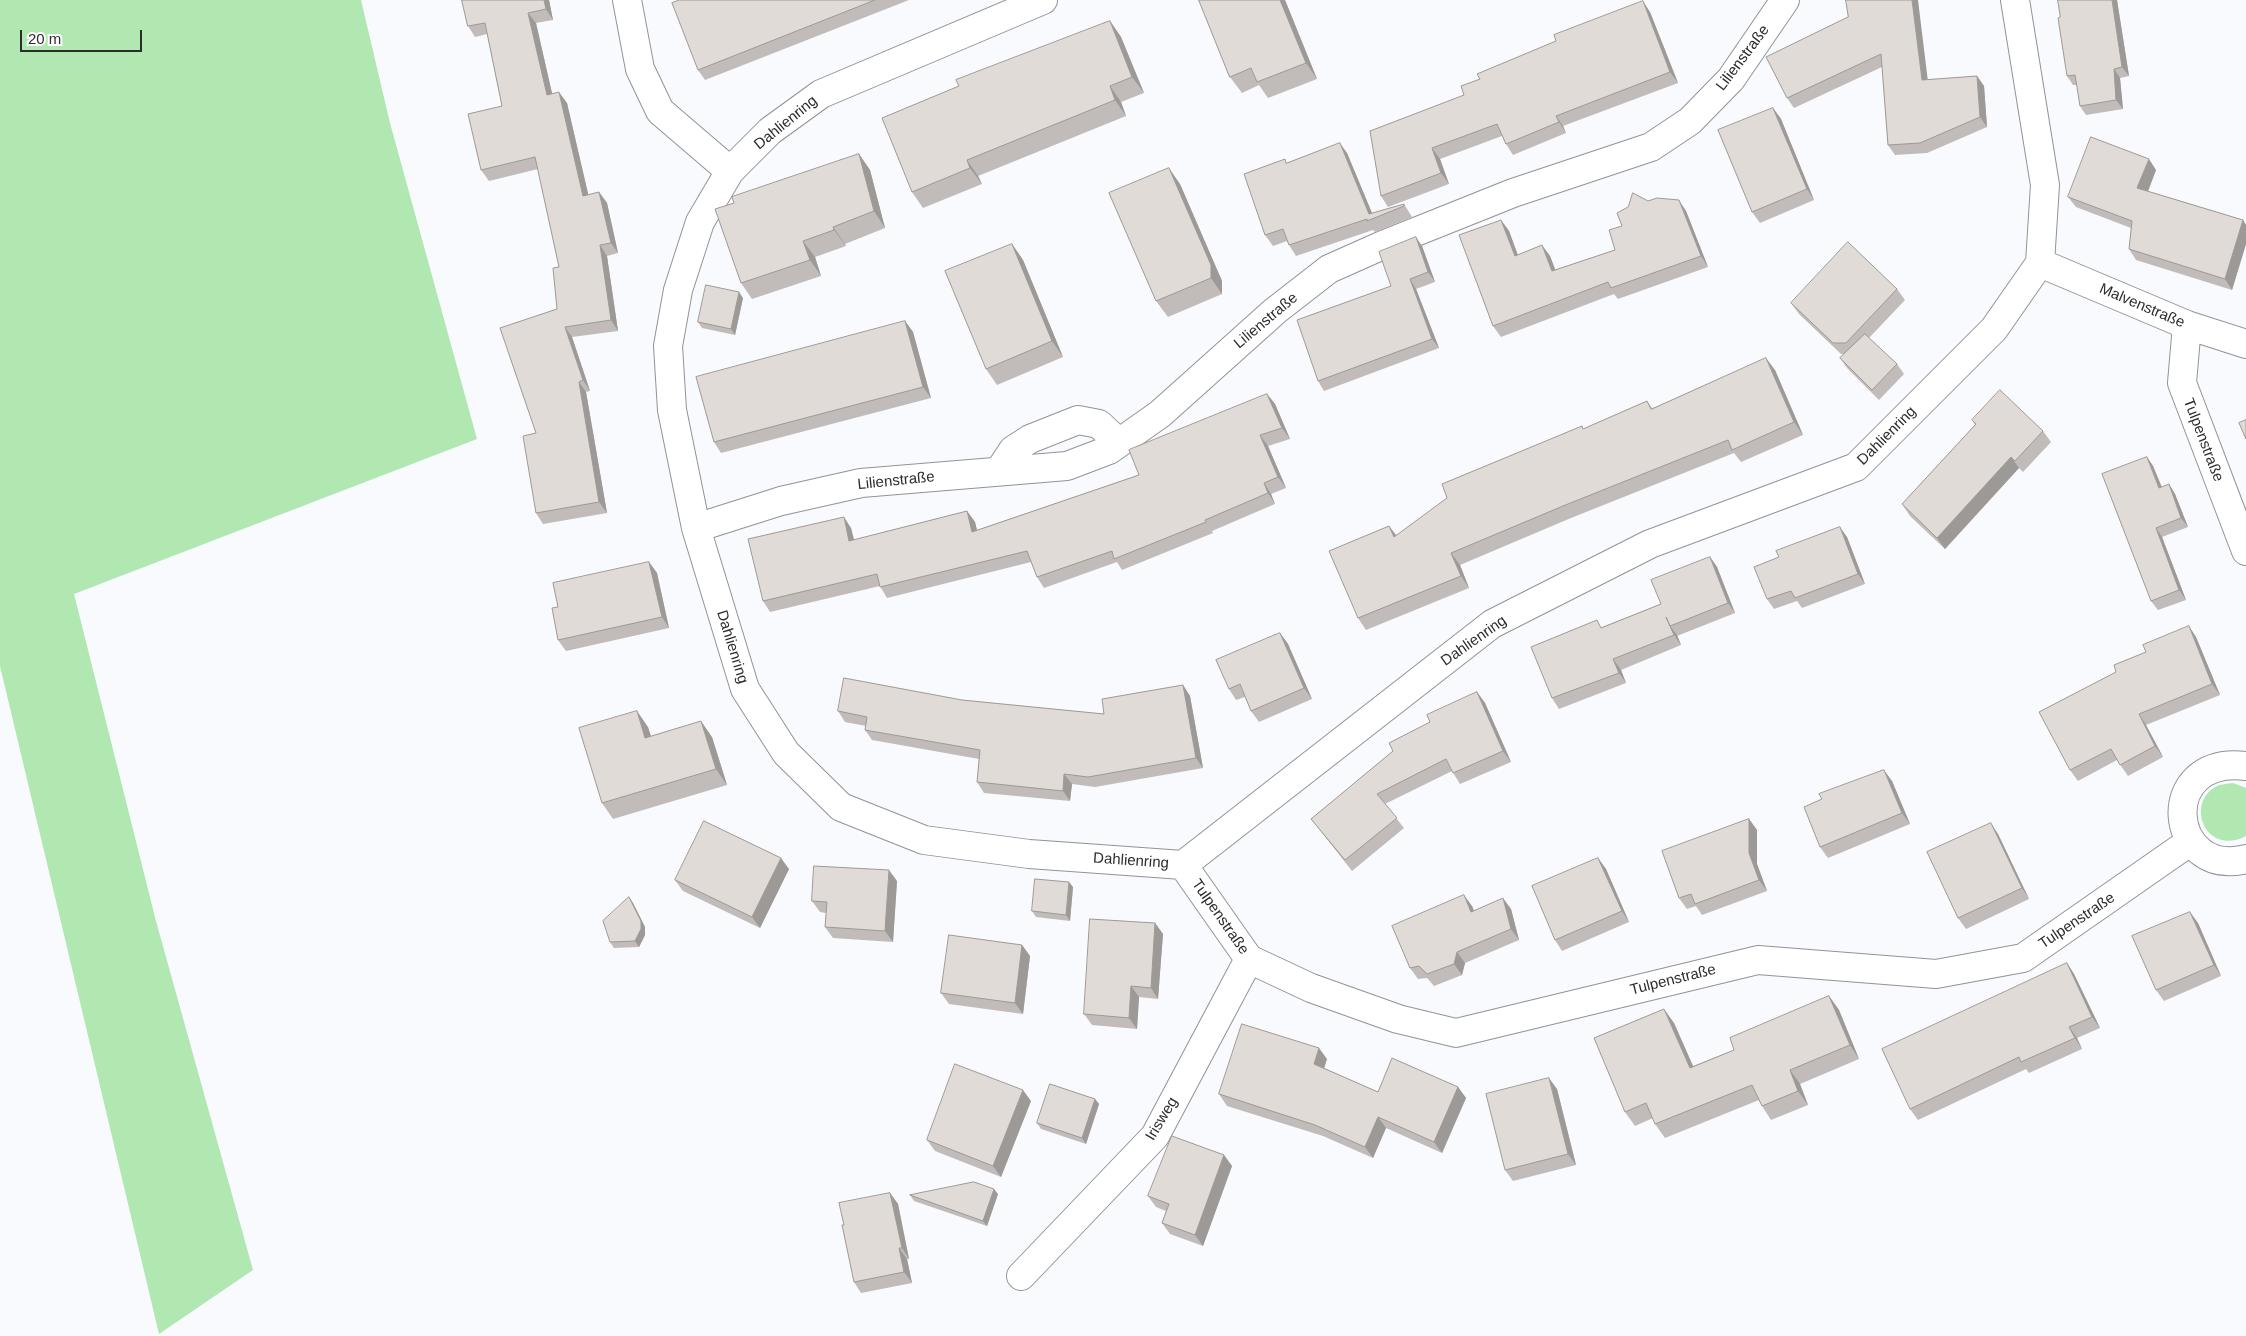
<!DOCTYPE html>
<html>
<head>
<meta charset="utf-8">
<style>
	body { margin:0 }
	#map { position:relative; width:2246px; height:1336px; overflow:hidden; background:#f8fafe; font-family:Arial,sans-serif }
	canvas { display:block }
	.scale { position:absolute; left:20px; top:30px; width:122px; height:22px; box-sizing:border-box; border:2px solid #2b2c2e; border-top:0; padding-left:6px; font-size:15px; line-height:18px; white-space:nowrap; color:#2b2c2e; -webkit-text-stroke:4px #fff; paint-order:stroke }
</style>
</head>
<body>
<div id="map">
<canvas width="2246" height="1336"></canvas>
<div class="scale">20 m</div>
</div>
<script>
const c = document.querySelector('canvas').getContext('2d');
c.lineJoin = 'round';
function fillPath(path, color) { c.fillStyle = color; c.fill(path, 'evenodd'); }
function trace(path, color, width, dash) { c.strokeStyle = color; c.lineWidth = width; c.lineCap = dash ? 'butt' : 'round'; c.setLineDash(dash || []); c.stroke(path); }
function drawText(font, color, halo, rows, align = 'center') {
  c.font = font + ' Arial,sans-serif'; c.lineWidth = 4; c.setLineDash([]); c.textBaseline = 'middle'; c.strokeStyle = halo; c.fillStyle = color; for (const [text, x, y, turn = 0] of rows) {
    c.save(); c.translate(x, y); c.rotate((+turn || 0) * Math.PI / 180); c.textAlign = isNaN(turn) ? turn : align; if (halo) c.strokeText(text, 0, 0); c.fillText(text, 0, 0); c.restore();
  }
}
fillPath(new Path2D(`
	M0,0H361L390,123L477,439L74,594L156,921L253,1270L159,1334L0,666Z
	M2233,783L2246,788V836C2206,857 2184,803 2217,786C2221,784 2228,784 2233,783Z`), '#b1e8b2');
const minor = new Path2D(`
	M627,0L640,69L660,111L730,171
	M1043,0L821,94L770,131L730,171L700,222L678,290L668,346L672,410L696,528L745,689L786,753L841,807L924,840L1029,854L1183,865L1492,624L1650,544L1856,467L1994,329L2040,263L2045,185L2015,0
	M2040,263L2187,325L2246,344
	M2187,325L2182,383L2246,551
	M999,471L1013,450L1030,439L1078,420L1099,424L1119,443
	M696,528L781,501L861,483L1067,466L1109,450L1160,414L1275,311L1329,269L1383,245L1513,193L1651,147L1690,121L1731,79L1785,0
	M2246,766C2155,755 2168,879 2246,859
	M1183,865L1249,959L1311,988L1398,1019L1456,1033L1758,960L1936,974L2023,958L2191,841
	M1021,1276L1155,1136L1249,959`);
trace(minor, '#909398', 30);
trace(minor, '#fff', 28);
fillPath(new Path2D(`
	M462,0H549L553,20L536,23L552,94L567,103L588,195L599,192L607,203L618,253L607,256L618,331L572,337L590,391L586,392L607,513L543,524L536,513V433L557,309L559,267L538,169L489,181L481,170L502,106L487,34L475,37L468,26Z
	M680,0H909L705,80L698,70Z
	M1199,0H1285L1317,79L1268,98L1259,85L1242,93L1230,77Z
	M2117,0L2129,76L2120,78L2123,109L2086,115L2080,106L2077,85H2073L2067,76Z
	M1650,12L1678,83L1563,126L1566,133L1513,155L1506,144L1502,136L1440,159L1449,184L1388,207L1381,196L1464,95L1480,79Z
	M1848,17L1928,80L1977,76L1984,86L1987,127L1927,153L1895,155L1888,145L1882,67L1794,108L1787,98Z
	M1110,21L1121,37L1144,93L1121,102L1126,116L978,176L982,184L923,208L912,192L959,86Z
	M1773,108L1781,119L1814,200L1760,223L1752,212Z
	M1347,153L1372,213L1404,204L1412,217L1375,232L1373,230L1296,256L1289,245L1287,241L1273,246L1265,235L1287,163Z
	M859,154L870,170L885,228L845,244L846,246L815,257L821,276L752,299L741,283L734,203Z
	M2156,170L2148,191L2243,220L2246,225V244L2232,290L2136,260L2129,249L2131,228L2076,207L2068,197Z
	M1180,184L1222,281V294L1168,317L1156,301Z
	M1648,201L1686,211L1708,267L1618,299L1614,294L1501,337L1493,326L1501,220L1509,231L1518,255L1550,256L1555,270L1615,250L1622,226Z
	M1012,244L1023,260L1063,357L997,385L986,369Z
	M1422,246L1435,282L1416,289L1439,348L1324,391L1318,381Z
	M1897,289L1905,300L1869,338L1897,364L1904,374L1879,400L1847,368L1840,358L1844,354H1841L1799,314L1791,303Z
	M743,298L735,335L702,328L698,322Z
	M905,321L913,332L931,398L721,453L714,442Z
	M1775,370L1803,435L1741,462L1734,453L1571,518L1460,565L1469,588L1366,630L1358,618L1389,526L1396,535L1583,429L1647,401L1652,408Z
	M1267,394L1275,404L1290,439L1268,446L1286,488L1271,494L1275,504L1212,531L1213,533L1122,570L1117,562L1044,588L1037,577L1031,562L887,598L880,586L770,612L763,601L851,528L854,540L967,511L975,522L977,530L1139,475Z
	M1972,420L2043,431L2051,442L2023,472L2019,468L1945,549L1910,516L1902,504L1975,425Z
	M2147,457L2153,466L2162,487L2169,484L2175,494L2188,527L2162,537L2186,600L2158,610L2151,601Z
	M1847,537L1865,584L1802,608L1797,601L1774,609L1767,599Z
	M1710,557L1717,567L1735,613L1677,636V635L1681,645L1621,670L1626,683L1559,709L1552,698L1602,627L1661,604Z
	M649,562L657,573L669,628L566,651L558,640V607Z
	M1280,633L1288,644L1312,699L1259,722L1251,711L1245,697L1236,700L1229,689Z
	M2196,637L2220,695L2146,725L2163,757L2128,776L2117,760L2078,781L2070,770Z
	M1183,685L1190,696L1203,768L1095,787L1072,784L1070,801L984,793L977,782L979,759L872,740L865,730L866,726L845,722L838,711L962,700L1104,714Z
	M1477,692L1485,703L1511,762L1460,784L1452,771L1385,804L1404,828L1352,871L1319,829L1311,819L1393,751L1430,722Z
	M648,727L651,736L712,737L727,785L613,819L602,803Z
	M1892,781L1910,824L1828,858L1820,847L1822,799Z
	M1749,819L1757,830V864L1767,891L1702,915L1696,906L1687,909L1679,898Z
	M1998,834L2029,899L1966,929L1958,918Z
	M1598,858L1606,869L1629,922L1562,951L1555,940Z
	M789,869L760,928L683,891L675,880Z
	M897,881L893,942L833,938L825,927L826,913L820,912L812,901Z
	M1073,887L1070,921L1036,917L1032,911Z
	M629,897L633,903L645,927V935L639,947L614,948L610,942Z
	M1472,906L1474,911L1511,909L1519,940L1465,963L1462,975L1434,986L1427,978L1418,979L1410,968Z
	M1155,923L1163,934L1158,999L1139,997L1137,1029L1092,1025L1084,1014Z
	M2198,923L2221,976L2164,1001L2156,990Z
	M1022,945L1030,956L1023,1014L949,1004L941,993Z
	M2067,963L2074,974L2100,1028L2077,1038L2082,1049L2029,1073L2026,1069L1918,1120L1910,1109Z
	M1829,996L1839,1010L1859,1059L1800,1084L1808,1105L1771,1120L1762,1106L1759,1100L1665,1138L1655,1124L1653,1118L1635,1126L1625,1112L1674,1023L1693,1066L1734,1050Z
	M1327,1059L1324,1068L1378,1092L1458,1087L1466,1098L1442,1153L1386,1128L1373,1158L1323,1136L1227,1106L1219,1094Z
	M1557,1089L1576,1165L1513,1181L1505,1170Z
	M1095,1099L1099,1104L1086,1144L1041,1129L1037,1123Z
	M1031,1101L1001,1177L935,1151L927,1140Z
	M1224,1155L1232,1166L1203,1246L1170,1234L1162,1223L1166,1211L1156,1207L1148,1196Z
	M890,1193L898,1204L909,1259H907L912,1283L861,1293L854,1282L844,1225Z
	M998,1194L987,1226L914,1201L910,1195Z`), '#c1bcb9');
fillPath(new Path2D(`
	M544,0H549L553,20L546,9Z
	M1280,0H1285L1317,79L1306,63Z
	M1912,0H1918L1929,90L1922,80Z
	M2112,0H2117L2129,76L2122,67Z
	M1643,1L1650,12L1678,83L1670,72Z
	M528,13L536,23L555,106L547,95Z
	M1110,21L1121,37L1144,93L1132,77Z
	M2114,69L2120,78L2123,109L2116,100Z
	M1977,76L1984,86L1987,127L1980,117Z
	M1110,86L1121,102L1126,116L1115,100Z
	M559,92L567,103L591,206L583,196Z
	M1773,108L1781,119L1814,200L1807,189Z
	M1556,116L1563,126L1566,133L1559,122Z
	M1340,143L1347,153L1374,218L1369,214Z
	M1432,148L1440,159L1449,184L1441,173Z
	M859,154L870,170L885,228L874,211Z
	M2149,159L2156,170L2145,199L2137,188Z
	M967,160L978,176L982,184L970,168Z
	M1169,168L1180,184L1222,281V294L1211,278Z
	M599,192L607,203L618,253L611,243Z
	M1679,200L1686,211L1708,267L1701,256Z
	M1501,220L1509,231L1522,267L1515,256Z
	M2243,220L2246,225V244L2232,290L2225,279Z
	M833,227L845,244L846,246L834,230Z
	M1416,237L1422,246L1435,282L1428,272Z
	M803,241L815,257L821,276L810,260Z
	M1012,244L1023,260L1063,357L1052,341Z
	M600,245L607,256L618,331L611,320Z
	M1542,245L1550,256L1560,282L1552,271Z
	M1410,279L1416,289L1439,348L1432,339Z
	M739,292L743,298L735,335L731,329Z
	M905,321L913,332L931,398L923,387Z
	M565,327L572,337L590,391L583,380Z
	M1766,358L1775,370L1803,435L1794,422Z
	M579,382L586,392L607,513L599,502Z
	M1267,394L1275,404L1290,439L1282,428Z
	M1260,435L1268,446L1286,488L1278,477Z
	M2011,457L2019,468L1945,549L1937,538Z
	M2147,457L2153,466L2166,498L2159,488Z
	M1264,483L1271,494L1275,504L1268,493Z
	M2169,484L2175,494L2188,527L2181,518Z
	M967,511L975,522L980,543L972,532Z
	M844,517L851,528L857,552L849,541Z
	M1389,526L1398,538L1394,537Z
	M1840,527L1847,537L1865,584L1858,574Z
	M2156,528L2162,537L2186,600L2179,590Z
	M1451,553L1460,565L1469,588L1461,576Z
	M1710,557L1717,567L1735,613L1728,603Z
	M649,562L657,573L669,628L662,617Z
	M1670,626L1677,635L1681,645L1674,635Z
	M2189,626L2196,637L2220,695L2212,684Z
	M1280,633L1288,644L1312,699L1304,688Z
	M1613,659L1621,670L1626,683L1619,673Z
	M1183,685L1190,696L1203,768L1196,758Z
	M1477,692L1485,703L1511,762L1503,751Z
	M637,711L648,727L656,754L645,738Z
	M2139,714L2146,725L2163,757L2155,746Z
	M701,721L712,737L727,785L716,769Z
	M1884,770L1892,781L1910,824L1902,813Z
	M1064,774L1072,784L1070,801L1063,791Z
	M1749,819L1757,830V864L1767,891L1759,880L1749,853Z
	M1991,823L1998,834L2029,899L2022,888Z
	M781,858L789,869L760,928L752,917Z
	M1598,858L1606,869L1629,922L1622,911Z
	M889,870L897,881L893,942L885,931Z
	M1069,882L1073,887L1070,921L1066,915Z
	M1464,895L1472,906L1479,923L1471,912Z
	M629,897L633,903L645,927V935L639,947L635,941Z
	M1503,898L1511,909L1519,940L1511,929Z
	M2190,912L2198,923L2221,976L2214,965Z
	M1155,923L1163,934L1158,999L1151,988Z
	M1022,945L1030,956L1023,1014L1015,1003Z
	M1457,952L1465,963L1462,975L1454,964Z
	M2067,963L2074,974L2100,1028L2092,1017Z
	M1131,986L1139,997L1137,1029L1129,1018Z
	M1829,996L1839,1010L1859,1059L1850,1045Z
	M1664,1009L1674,1023L1700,1082L1690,1068Z
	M2069,1027L2077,1038L2082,1049L2075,1038Z
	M1319,1048L1327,1059L1322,1075L1314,1064Z
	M1790,1070L1800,1084L1808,1105L1798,1091Z
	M1549,1078L1557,1089L1576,1165L1568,1154Z
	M1458,1087L1466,1098L1442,1153L1434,1142Z
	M1023,1090L1031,1101L1001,1177L993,1166Z
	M1095,1099L1099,1104L1086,1144L1082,1138Z
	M1378,1117L1386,1128L1373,1158L1365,1147Z
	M1224,1155L1232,1166L1203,1246L1195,1235Z
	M994,1189L998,1194L987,1226L983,1221Z
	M890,1193L898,1204L909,1259L902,1248Z
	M899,1248L907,1259L912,1283L904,1272Z`), '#9d9996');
const building = new Path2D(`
	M462,0H544L546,9L528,13L547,95L559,92L583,196L599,192L611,243L600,245L611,320L565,327L583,380L579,382L599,502L536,513L523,436L536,433L500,328L557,309L553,268L559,267L535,157L481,170L468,114L502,106L485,23L468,26Z
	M680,0H875L698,70L672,3Z
	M1199,0H1280L1306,63L1257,82L1251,68L1230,77Z
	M1846,0H1912L1922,80L1977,76L1980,117L1920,143L1888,145L1881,54L1787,98L1766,57L1848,17Z
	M2058,0H2112L2122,67L2114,69L2116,100L2080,106L2075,75L2067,76L2058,18L2060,17Z
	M1643,1L1670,72L1556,116L1559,122L1506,144L1497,124L1432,148L1441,173L1381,196L1370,131L1464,95L1461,86L1480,79L1477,74L1556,41L1554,35Z
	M1110,21L1132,77L1110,86L1115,100L967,160L970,168L912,192L882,118L959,86L956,80Z
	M1773,108L1807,189L1752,212L1718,130Z
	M2091,137L2149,159L2137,188L2243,220L2225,279L2129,249L2132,221L2068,197Z
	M1340,143L1369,214L1404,204V206L1367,221V219L1289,245L1283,229L1265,235L1244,174L1285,159L1286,163Z
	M859,154L874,211L833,227L834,230L803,241L810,260L741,283L715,209L734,203L732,197Z
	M1169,168L1211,265V278L1156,301L1109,193Z
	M1633,193L1648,201L1657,198L1679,200L1701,256L1611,288L1608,282L1493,326L1459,235L1501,220L1515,256L1542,245L1552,271L1615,250L1609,230L1622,226L1617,213L1628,207Z
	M1416,237L1428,272L1410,279L1432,339L1318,381L1297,320L1391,286L1379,252Z
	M1848,242L1897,289L1846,343H1833L1791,303Z
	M1012,244L1052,341L986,369L945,271Z
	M706,285L739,292L731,329L698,322Z
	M905,321L923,387L714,442L696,377Z
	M1865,334L1897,364L1872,390L1840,358Z
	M1766,358L1794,422L1732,450L1728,440L1563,506L1451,553L1461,576L1358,618L1329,551L1389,526L1394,537L1447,498L1442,484L1582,426L1583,429L1647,401L1651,409Z
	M2000,390L2043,431L2015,461L2011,457L1937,538L1902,504L1976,424L1972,420Z
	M1267,394L1282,428L1260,435L1278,477L1264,483L1268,493L1205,520L1206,522L1114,559L1112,551L1037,577L1027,551L880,587L877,574L763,601L748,539L844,517L849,541L967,511L972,532L1139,475L1129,450Z
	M2246,420V439L2239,423Z
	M2147,457L2159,488L2169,484L2181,518L2156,528L2179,590L2151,601L2102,474Z
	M1840,527L1858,574L1795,598L1791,591L1767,599L1754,567L1779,557L1776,551Z
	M1710,557L1728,603L1670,626L1666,617L1674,635L1613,659L1619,673L1552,698L1531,647L1597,620L1601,628L1661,604L1651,580Z
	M649,562L662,617L558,640L552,608L558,607L553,583Z
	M2189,626L2212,684L2139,714L2155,746L2120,765L2111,749L2070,770L2039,712L2116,672L2114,665L2146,652L2143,645Z
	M1280,633L1304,688L1251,711L1240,684L1229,689L1216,660Z
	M844,678L962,700L1104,714L1102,699L1183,685L1196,758L1088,777L1064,774L1063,791L977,782L980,750L865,730L867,717L838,711Z
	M1477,692L1503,751L1453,773L1446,759L1377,794L1397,818L1345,860L1311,819L1393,751L1389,743L1430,722L1427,715Z
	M637,711L645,738L701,721L716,769L602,803L579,728Z
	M1884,770L1902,813L1820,847L1804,807L1822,799L1819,794Z
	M1749,819V853L1759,880L1695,904L1691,894L1679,898L1662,851Z
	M704,821L781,858L752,917L675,880Z
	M1991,823L2022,888L1958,918L1927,852Z
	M1598,858L1622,911L1555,940L1532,886Z
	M814,866L889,870L885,931L825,927L827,902L812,901Z
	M1035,879L1069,882L1066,915L1032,911Z
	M1464,895L1471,912L1503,898L1511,929L1457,952L1454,964L1427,974L1419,966L1410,968L1392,926Z
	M629,897L641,921V929L635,941L610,942L603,921Z
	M2190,912L2214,965L2156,990L2132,936Z
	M1090,919L1155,923L1151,988L1131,986L1129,1018L1084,1014Z
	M949,935L1022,945L1015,1003L941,993Z
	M2067,963L2092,1017L2069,1027L2075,1038L2021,1062L2019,1057L1910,1109L1882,1049Z
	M1829,996L1850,1045L1790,1070L1798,1091L1762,1106L1752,1085L1655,1124L1646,1103L1625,1112L1594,1038L1664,1009L1690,1068L1734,1050L1730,1038Z
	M1242,1024L1319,1048L1314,1064L1378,1092L1392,1058L1458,1087L1434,1142L1378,1117L1365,1147L1315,1125L1219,1094Z
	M955,1064L1023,1090L993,1166L927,1140Z
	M1549,1078L1568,1154L1505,1170L1486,1094Z
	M1050,1084L1095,1099L1082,1138L1037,1123Z
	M1172,1136L1224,1155L1195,1235L1162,1223L1169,1204L1148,1196Z
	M974,1182L994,1189L983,1221L910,1195Z
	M890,1193L902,1248H899L904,1272L854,1282L842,1225H844L839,1203Z`);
fillPath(building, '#e0dbd7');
trace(building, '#9d9996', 1);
drawText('15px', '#2b2c2e', '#fff', [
	["Lilienstraße",1743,58,-53],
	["Dahlienring",786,123,-39],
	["Malvenstraße",2142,306,23],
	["Lilienstraße",1266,321,-40],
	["Dahlienring",1887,436,-45],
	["Tulpenstraße",2203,440,69],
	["Lilienstraße",896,481,-6],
	["Dahlienring",1474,641,-35],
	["Dahlienring",732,647,73],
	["Dahlienring",1131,861,4],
	["Tulpenstraße",1220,917,55],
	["Tulpenstraße",2077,921,-34],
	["Tulpenstraße",1673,980,-14],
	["Irisweg",1162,1119,-59]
]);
</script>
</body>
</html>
